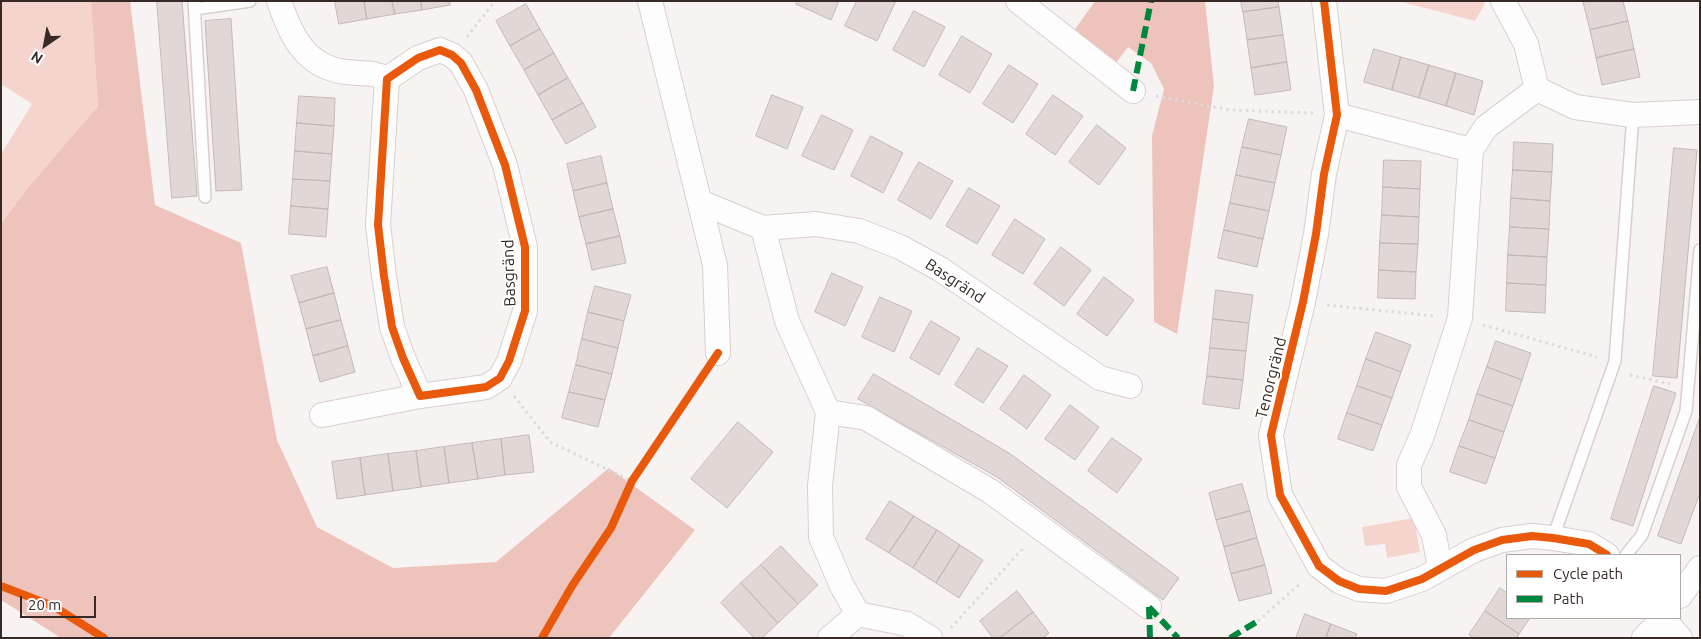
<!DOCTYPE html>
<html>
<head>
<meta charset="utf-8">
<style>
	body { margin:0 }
	#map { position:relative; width:1701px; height:639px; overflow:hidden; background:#f8f3f3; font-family:Ubuntu,sans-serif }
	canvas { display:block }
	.frame { position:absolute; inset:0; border:2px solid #372926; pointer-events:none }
	.legend { position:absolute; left:1506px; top:554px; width:175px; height:65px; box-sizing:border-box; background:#fff; border:1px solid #afa9a8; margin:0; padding:6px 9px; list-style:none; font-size:15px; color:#372926 }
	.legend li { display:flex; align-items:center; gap:10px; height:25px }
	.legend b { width:25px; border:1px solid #afa9a8 }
	.north { position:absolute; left:20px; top:20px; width:50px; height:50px; -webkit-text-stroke:4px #fff; paint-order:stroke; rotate:213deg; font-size:14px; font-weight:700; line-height:20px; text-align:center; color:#372926 }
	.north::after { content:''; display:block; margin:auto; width:18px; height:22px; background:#372926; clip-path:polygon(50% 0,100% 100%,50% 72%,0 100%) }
	.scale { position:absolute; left:20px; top:596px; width:76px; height:22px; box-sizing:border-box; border:2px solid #372926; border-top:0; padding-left:6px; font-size:15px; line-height:18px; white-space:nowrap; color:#372926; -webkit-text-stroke:4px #fff; paint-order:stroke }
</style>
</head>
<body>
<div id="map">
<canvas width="1701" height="639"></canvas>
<div class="frame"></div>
<ul class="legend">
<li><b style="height:6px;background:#e8590c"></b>Cycle path</li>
<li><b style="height:6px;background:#00873e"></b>Path</li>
</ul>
<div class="north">N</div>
<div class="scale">20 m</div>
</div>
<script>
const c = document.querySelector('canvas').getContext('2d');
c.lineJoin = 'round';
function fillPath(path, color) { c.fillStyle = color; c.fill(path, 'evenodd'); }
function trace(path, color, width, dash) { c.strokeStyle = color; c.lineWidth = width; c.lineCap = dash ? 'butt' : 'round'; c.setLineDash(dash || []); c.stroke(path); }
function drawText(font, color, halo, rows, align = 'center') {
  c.font = font + ' Ubuntu,sans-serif'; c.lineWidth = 4; c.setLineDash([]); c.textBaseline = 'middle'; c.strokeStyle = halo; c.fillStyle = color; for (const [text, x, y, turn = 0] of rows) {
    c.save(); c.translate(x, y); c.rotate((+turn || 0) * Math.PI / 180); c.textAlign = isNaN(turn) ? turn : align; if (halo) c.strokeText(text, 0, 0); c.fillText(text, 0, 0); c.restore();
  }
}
fillPath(new Path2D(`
	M1,1H91L98,106L26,190L1,224V154L32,104L1,84Z
	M1398,1H1483L1485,4L1475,21Z
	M1414,518L1420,552L1387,558L1385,544L1365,546L1362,527Z`), '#f6d4ce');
fillPath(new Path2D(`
	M91,1H130L155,205L241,243L277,440L317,527L393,568L496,562L609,468L695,530L609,638H61L1,600V224L26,190L98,106Z
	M1095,1H1205L1214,86L1177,334L1154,322L1152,136L1164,89L1151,63L1128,47L1113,67L1071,35Z`), '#eec3bb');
const building = new Path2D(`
	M157,1H182L197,196L172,198Z
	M335,1H364L367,19L339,24Z
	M364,1H392L395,14L367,19Z
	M392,1H421L422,10L395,14Z
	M421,1H450V5L422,10Z
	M797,1H839L831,20L796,4Z
	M857,1H896L877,41L845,26Z
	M1241,1H1278L1279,7L1243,12Z
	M1623,1L1628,21L1590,30L1583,2Z
	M526,4L540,29L510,46L496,21Z
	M1279,7L1283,35L1247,40L1243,12Z
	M914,11L945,27L924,67L893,50Z
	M231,19L242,190L216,191L205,21Z
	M1628,21L1634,49L1596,58L1590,30Z
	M540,29L554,53L524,70L510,46Z
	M1283,35L1287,62L1251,68L1247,40Z
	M962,36L992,54L970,93L939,75Z
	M1374,49L1401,57L1392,90L1364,82Z
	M1634,49L1640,77L1602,85L1596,58Z
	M554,53L568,78L538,95L524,70Z
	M1401,57L1429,65L1419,98L1392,90Z
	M1287,62L1291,90L1255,95L1251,68Z
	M1009,65L1038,84L1013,123L983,104Z
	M1429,65L1456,73L1446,106L1419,98Z
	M1456,73L1483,81L1474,115L1446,106Z
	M568,78L583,103L552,120L538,95Z
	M772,95L803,107L787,149L756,136Z
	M1053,95L1083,116L1055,155L1026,134Z
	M299,96L335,98L334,126L297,123Z
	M583,103L596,127L566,144L552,120Z
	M822,115L853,130L834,170L802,156Z
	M1249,119L1287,127L1281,155L1242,147Z
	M297,123L334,126L332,154L295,151Z
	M1097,125L1126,148L1099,185L1069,162Z
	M871,136L903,153L883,193L851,176Z
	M1514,142L1553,144L1552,172L1513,170Z
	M1242,147L1281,155L1275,183L1236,175Z
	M1674,148L1697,150L1677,378L1653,376Z
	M295,151L332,154L330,181L293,179Z
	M601,156L607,183L573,191L567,164Z
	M1384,160L1421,161L1420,189L1383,187Z
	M919,162L953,181L931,219L898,200Z
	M1513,170L1552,172L1550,201L1511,198Z
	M1236,175L1275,183L1269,211L1230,203Z
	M293,179L330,181L328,209L291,206Z
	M607,183L613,209L579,217L573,191Z
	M1383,187L1420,189L1419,217L1382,215Z
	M969,188L1000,206L977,244L946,226Z
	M1511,198L1550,201L1549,229L1510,227Z
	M1230,203L1269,211L1263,239L1224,230Z
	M291,206L328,209L326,237L289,234Z
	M613,209L620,236L586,244L579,217Z
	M1382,215L1419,217L1418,244L1380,243Z
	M1015,219L1045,239L1023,274L992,255Z
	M1510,227L1549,229L1547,257L1508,255Z
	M1224,230L1263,239L1257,267L1218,258Z
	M620,236L626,263L592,270L586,244Z
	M1380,243L1418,244L1416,272L1379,270Z
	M1061,247L1091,270L1064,306L1034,284Z
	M1508,255L1547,257L1546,285L1507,283Z
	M327,267L334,293L299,303L291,276Z
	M1379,270L1416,272L1415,299L1378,298Z
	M832,273L863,287L845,326L815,312Z
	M1104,277L1134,300L1107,336L1077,314Z
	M1507,283L1546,285L1545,313L1506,311Z
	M595,286L631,295L624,321L588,312Z
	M1216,290L1253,295L1249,323L1213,319Z
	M334,293L341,320L306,329L299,303Z
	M880,297L912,311L894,352L862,337Z
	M588,312L624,321L618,348L582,339Z
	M1213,319L1249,323L1246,351L1210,348Z
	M341,320L348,346L313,356L306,329Z
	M931,321L960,338L939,375L910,358Z
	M1376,332L1411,345L1401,372L1366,359Z
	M582,339L618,348L612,374L576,365Z
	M1496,341L1531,353L1522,380L1487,367Z
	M348,346L355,372L320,382L313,356Z
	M978,348L1008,366L983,403L955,385Z
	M1210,348L1246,351L1243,380L1207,376Z
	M1366,359L1401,372L1392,398L1357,386Z
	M576,365L612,374L605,400L569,392Z
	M1487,367L1522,380L1513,406L1477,394Z
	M874,374L1009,453L1179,578L1163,600L997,477L858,399Z
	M1024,375L1051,395L1027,429L1000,409Z
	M1207,376L1243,380L1239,409L1203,404Z
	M1357,386L1392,398L1382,425L1347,413Z
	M1654,386L1676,393L1633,526L1611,519Z
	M569,392L605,400L598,427L562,418Z
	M1477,394L1513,406L1504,432L1469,420Z
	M1070,405L1099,427L1075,460L1045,439Z
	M1347,413L1382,425L1373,451L1338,439Z
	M1700,417V493L1681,544L1658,536Z
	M1469,420L1504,432L1495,458L1459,446Z
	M738,422L773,452L727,508L691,479Z
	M529,435L534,472L505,475L501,439Z
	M1112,438L1142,459L1117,493L1088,471Z
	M501,439L505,475L478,479L472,443Z
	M472,443L478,479L449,483L444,447Z
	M1459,446L1495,458L1486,484L1450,472Z
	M444,447L449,483L421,487L416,451Z
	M416,451L421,487L393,491L388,454Z
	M388,454L393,491L365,495L360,458Z
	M360,458L365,495L337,499L332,462Z
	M1242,484L1250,511L1216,520L1209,493Z
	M890,501L914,516L889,553L866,539Z
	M1250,511L1257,538L1224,547L1216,520Z
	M914,516L937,530L913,568L889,553Z
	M937,530L960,545L936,583L913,568Z
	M1257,538L1265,565L1231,574L1224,547Z
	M960,545L983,560L959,598L936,583Z
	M781,546L818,585L798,604L761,565Z
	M761,565L798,604L778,623L741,583Z
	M1265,565L1272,593L1239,601L1231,574Z
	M741,583L778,623L762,638H754L721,603Z
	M1500,588L1507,593V618H1530L1519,634L1485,611Z
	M1017,591L1033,612L1000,638H993L980,621Z
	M1485,611L1519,634L1517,638H1474L1469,635Z
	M1033,612L1049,633L1043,638H1000Z
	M1305,614L1331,624L1326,638H1296Z
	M1331,624L1357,634L1355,638H1326Z`);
fillPath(building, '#e1d8d6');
trace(building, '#c2b9b7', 1);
const service = new Path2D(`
	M194,1L205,197
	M195,9L250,1
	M1553,538L1615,361L1633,115
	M1626,555L1642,535L1686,411L1700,250`);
const minor = new Path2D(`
	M279,1C291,36 305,67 346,72C361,74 372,71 387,79
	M650,1L715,265L718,353
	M1018,1L1133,91
	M1324,1L1337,115L1324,174L1316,234L1303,302L1271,435L1280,495L1319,566L1339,581L1359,589L1386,591L1422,579L1474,550L1502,540L1532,536L1553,538L1589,544L1607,555
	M1503,1L1526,44L1537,89L1575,107L1633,115L1700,112
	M440,50L452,55L461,63L476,90L505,165L525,247V311L509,361L500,378L486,387L420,396L403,358L392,327L384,276L378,225L387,79L418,58Z
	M1337,115L1471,150
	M700,202L763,228L787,321L828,412L820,486L821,537L842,586L858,614L907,624L930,638
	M763,228L816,224L859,231L900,247L940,269L1100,378L1130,386
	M828,412L866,418L990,491L1149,607
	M322,415L420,396
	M1440,568L1434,535L1409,487V465L1422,436L1460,318L1471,150L1486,127L1537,89
	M1680,596L1700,568
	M1663,619L1680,638
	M830,638L858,614
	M1644,638L1664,618`);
trace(service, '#d8cfcd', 14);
trace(minor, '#d8cfcd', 26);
trace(new Path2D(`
	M467,37L495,1
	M1156,96L1230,110L1313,113
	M1327,305L1435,316
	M1483,325L1597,357
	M1630,375L1670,384
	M514,396L550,442L632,481
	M1258,621L1302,582
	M951,628L1025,546`), '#dcdada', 3, [2.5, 4]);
trace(service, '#fefdfd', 11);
trace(minor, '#fefdfd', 24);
trace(new Path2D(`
	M1133,91L1151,1
	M1149,607L1178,638
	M1149,607L1150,638
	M1230,638L1258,621`), '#00873e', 6, [12, 6]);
trace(new Path2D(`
	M1324,1L1337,115L1324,174L1316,234L1303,302L1271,435L1280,495L1319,566L1339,581L1359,589L1386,591L1422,579L1474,550L1502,540L1532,536L1553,538L1589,544L1607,555
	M440,50L452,55L461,63L476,90L505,165L525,247V311L509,361L500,378L486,387L420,396L403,358L392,327L384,276L378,225L387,79L418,58Z
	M1,586L53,606L104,638
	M542,638L572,586L611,528L632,481L718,353`), '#e8590c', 8);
drawText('16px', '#372926', '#fff', [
	["Basgränd",509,273,-92],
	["Basgränd",955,281,33],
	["Tenorgränd",1271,378,-76]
]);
</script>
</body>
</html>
